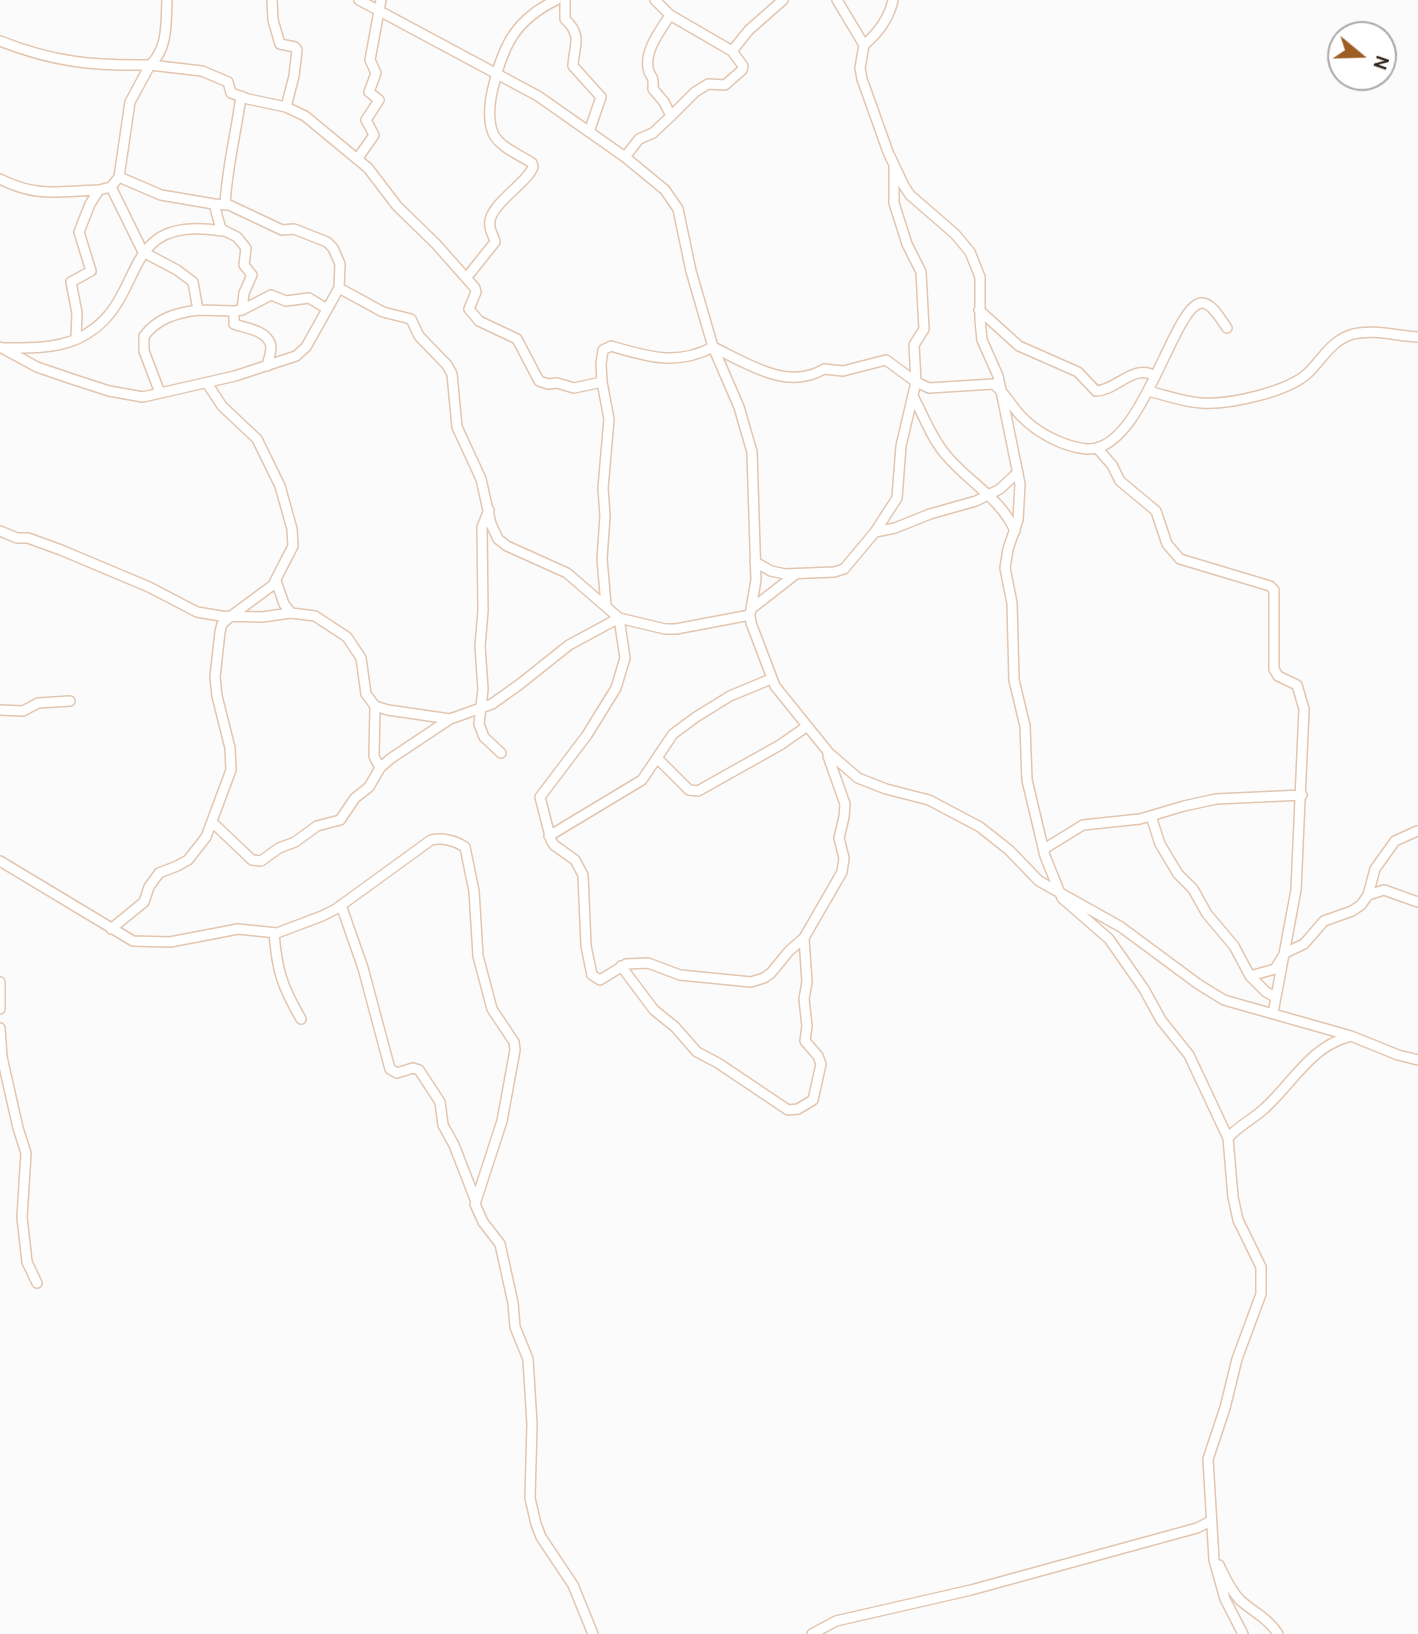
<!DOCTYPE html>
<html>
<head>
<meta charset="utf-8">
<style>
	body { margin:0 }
	#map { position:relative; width:1418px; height:1634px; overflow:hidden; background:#fbfbfb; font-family:Overpass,sans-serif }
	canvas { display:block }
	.north { position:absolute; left:1327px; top:21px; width:70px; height:70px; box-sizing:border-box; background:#fff; border:2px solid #ada8a5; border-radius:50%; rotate:109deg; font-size:19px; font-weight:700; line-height:28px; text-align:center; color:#31261d }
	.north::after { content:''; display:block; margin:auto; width:24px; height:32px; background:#9c5e24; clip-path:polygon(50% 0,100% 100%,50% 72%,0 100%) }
</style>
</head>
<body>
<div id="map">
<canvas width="1418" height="1634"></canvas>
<div class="north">N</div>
</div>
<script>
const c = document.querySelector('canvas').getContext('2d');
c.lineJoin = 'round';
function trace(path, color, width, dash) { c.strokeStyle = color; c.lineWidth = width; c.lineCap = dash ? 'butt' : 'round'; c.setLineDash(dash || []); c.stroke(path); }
const minor = new Path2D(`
	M272,0L273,20L280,44L295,47L297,50L294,76L286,107L305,116L368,168L397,206L436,244L475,288L476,292L469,309L479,321L517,339L539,381L548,384L557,383L574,388L602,382
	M359,0L538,96L625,157L665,190L678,209L691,271L713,347L739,407L752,452L756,580L750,615L751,623L775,686L829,753L858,778L886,789L929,800L980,827L1009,850L1039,881L1121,927L1198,984L1224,1000L1351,1036L1398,1055L1418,1060
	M565,0V19C583,36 574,45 573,66L601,97L589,132
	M655,0L670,15
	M837,0L864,45L860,68L862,79L888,152L904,186L910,195L955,234L970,252L980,277V320L982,340L998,376L1020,484L1018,520L1008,549L1005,568L1012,603L1014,680L1025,726L1027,780L1045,856L1062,898L1109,939L1144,989L1161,1020L1189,1055L1228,1138L1233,1197L1238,1220L1261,1267V1294L1237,1359L1225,1408L1208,1459L1214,1560L1225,1599L1243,1634
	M0,41C53,62 93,66 150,65C168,49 166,23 167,0
	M864,45C878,33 889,19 893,0
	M671,116L695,92L708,84L725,85L742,70L743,66L732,51
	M625,157L639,139L653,133L671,116L664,102L653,89C654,73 650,79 648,68C645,49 661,30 670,15L732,51L749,30L783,0
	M358,158L374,135L366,120L379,100L369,92L376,73L370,60L381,0
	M119,177L161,195L214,204L221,229L237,237L246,248L244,265L252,275L244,293L242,310L234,311
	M0,179C38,198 58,191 99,190
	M111,187L143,252L177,270L193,282L198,310L234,311V324C245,328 265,330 270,343C273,349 268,360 267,366
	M214,204L229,205L282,230L294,229L327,242L333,248L340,264L339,288
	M225,205C227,167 236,134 241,96
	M467,277L495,242C494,236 490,232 490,226C486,206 527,184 533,167L532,163C520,155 499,147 493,133C487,118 490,99 494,84C504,43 517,19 556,0
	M242,310L271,295L286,301L309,298L327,309
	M979,310L1019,346L1078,372L1096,391C1117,390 1134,363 1155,376
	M76,339L77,313L71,282L91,271L79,232L90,204L99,190L111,187L119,177L130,102L150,65L202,71L228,82L231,93L248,99L286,107
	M0,347L37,367L69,378L109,391L143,397L235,376L296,356L306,347L339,288L383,312L411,319L419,336L447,365L452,374L457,427L481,479L491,524L498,539L507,546L567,573L619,618L665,629H676L750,615
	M2,348C26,348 54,349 77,339C152,305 112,213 222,231
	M1148,391C1165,395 1183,402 1201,403C1229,405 1289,392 1309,372C1323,358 1332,340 1353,334C1374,329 1397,336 1418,337
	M160,393L144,351V336C158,318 176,313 198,310
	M914,398C924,417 932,439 946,455C968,482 1001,498 1015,531
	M1097,448L1112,465L1120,481L1156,511L1167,544L1180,559L1270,586L1274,590V669L1278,676L1297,685L1304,709L1296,890L1273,1013
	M489,510L482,527L483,611L480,646L483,689L479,724L484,737L501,753
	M0,531L17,538H28L61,550L149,587L197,612L221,616L262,617L291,613
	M875,532L895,528L930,514L976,501L1000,489L1018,472
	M755,562L771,571L785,574L834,572L844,569L875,532L897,498L901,446L916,382L914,345L924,329L921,272L907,244L894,203V167
	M276,581L284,604L291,613L315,616L347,637L361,658L366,694L375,706L388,710L450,719L492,704L520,684L569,645L619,618L625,658L616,688L587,735L540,797L551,840L554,845L575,860L583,875L586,946L592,975L600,980L626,964L648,963L680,975L751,982L764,978L771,973L789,951L804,938
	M606,605L602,559L605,516L603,488L609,419L602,382L601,364L603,350L611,346C648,357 677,366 713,347C748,364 788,391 824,369L843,371L886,360L916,382L929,388L993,384C1005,392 1011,406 1021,416C1037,433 1064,447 1087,449C1143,452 1172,307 1201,303C1212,302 1221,320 1227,328
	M751,609L796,574
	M375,706L374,756L380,768
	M0,710L23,711L38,703L70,701
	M657,758L689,790L698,791L780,745L806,727
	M1151,816L1160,844L1178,874L1193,889L1207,914L1234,946L1250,976L1266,992L1275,997
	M212,822L252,860L261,861L279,848L295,842L317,826L340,820L355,798L369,787L380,768L390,759L450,719
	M549,836L642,780L673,734L696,717L730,696L771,679
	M1044,849L1083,825L1140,819L1184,806L1216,799L1302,795
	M0,861L133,941L170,942L238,929L277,933L322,916L336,909L431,840C442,837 456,841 465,847L474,891L478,956L492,1009L514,1042L515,1050L502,1121L475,1204L483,1222L500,1244L513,1303L515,1327L528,1359L532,1424L530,1498L536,1524L541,1537L573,1585L593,1634
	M1368,895L1384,890L1418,902
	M341,905L363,968L390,1069L397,1073L413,1068L419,1070L440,1102L443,1125L454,1145L475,1199
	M111,929L144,902L149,887L159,873L177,866L188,860L206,837L231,770L230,748L217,696L215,677L220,632L222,624L231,616L273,585L293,546L292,529L280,486L257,439L222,406L207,383
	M274,933C277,971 282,986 301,1019
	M621,966L654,1010L675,1027L697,1052L718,1063L788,1110L798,1109L813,1100L821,1064L818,1056L805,1041L807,1026L804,999L807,982L804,938L842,872L844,858L839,838L844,817L845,804L828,756
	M1250,976L1275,969L1285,953L1304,944L1324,921L1352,911L1361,905L1368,895L1375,869L1395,841L1417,831
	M0,982V1009
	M0,1028L2,1057L18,1128L26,1153L22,1217L27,1262L37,1283
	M1228,1138C1239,1125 1254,1119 1266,1107C1293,1082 1311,1047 1348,1037
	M1219,1565C1225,1577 1230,1590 1240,1600C1253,1612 1268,1618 1278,1634
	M812,1634L836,1621L971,1590L1197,1528L1211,1521`);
trace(minor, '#e2c6b0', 12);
trace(minor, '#fff', 9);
</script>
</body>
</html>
